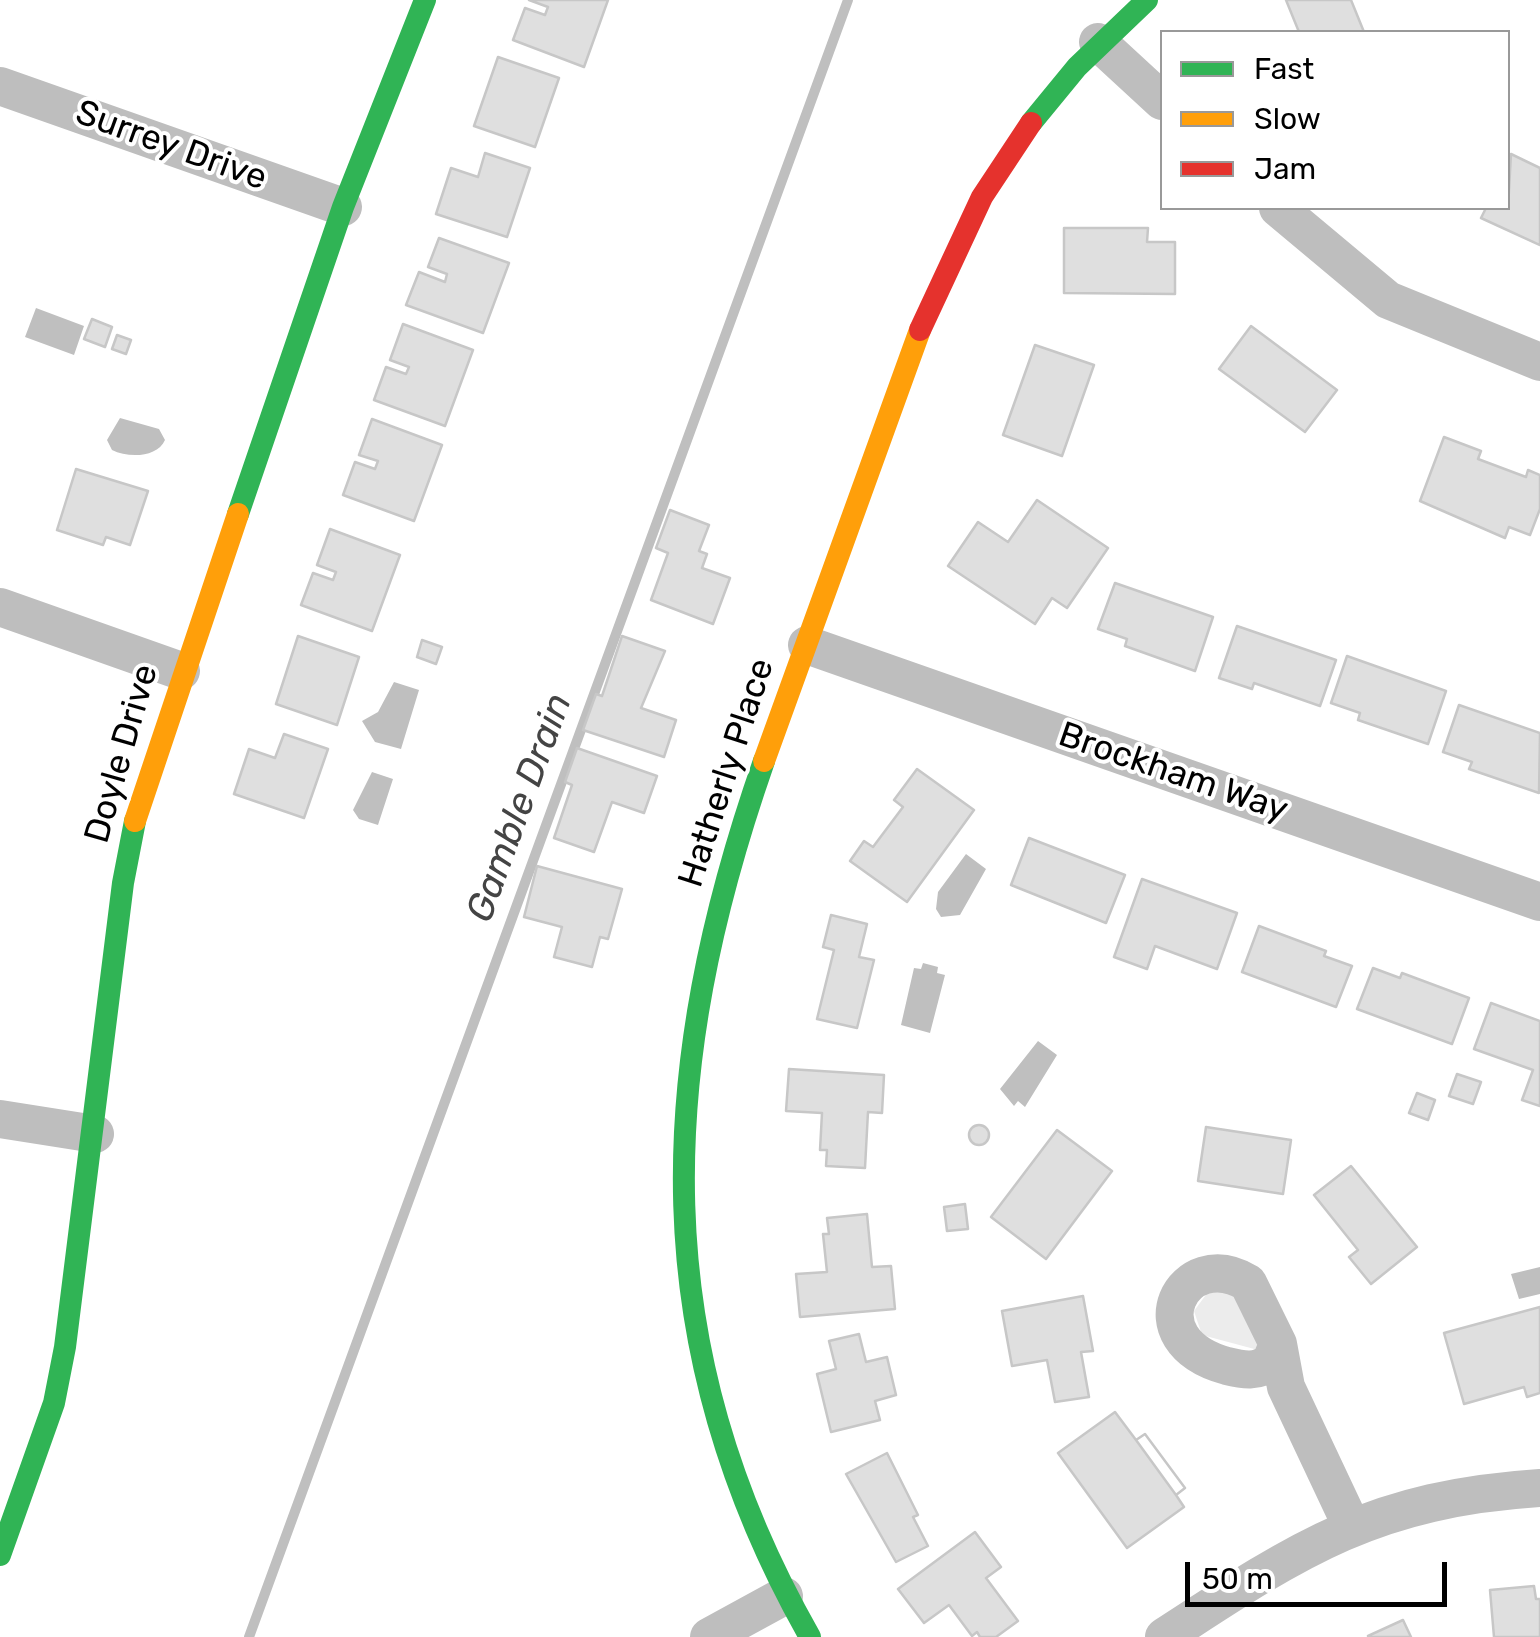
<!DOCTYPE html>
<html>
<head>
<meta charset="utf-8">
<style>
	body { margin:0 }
	#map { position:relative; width:1540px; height:1637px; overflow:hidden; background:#fff; font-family:Rubik,sans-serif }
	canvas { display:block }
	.legend { position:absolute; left:1160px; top:30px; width:350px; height:180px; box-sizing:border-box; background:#fff; border:2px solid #999; margin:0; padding:12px 18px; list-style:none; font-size:30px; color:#000 }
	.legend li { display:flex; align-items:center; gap:20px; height:50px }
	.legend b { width:50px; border:2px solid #999 }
	.scale { position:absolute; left:1185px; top:1562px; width:262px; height:45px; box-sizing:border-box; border:5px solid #000; border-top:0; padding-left:12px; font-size:30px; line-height:35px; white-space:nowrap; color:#000; -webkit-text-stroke:8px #fff; paint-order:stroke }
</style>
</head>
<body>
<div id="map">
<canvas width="1540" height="1637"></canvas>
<ul class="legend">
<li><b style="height:12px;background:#30b455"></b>Fast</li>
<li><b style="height:12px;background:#ff9f0a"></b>Slow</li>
<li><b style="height:12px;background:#e5322d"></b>Jam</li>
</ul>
<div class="scale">50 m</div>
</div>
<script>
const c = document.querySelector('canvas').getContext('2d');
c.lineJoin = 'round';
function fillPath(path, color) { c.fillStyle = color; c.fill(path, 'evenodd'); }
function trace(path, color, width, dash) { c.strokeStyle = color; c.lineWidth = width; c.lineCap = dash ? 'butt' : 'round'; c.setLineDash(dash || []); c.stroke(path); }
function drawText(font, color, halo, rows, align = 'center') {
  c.font = font + ' Rubik,sans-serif'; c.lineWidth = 8; c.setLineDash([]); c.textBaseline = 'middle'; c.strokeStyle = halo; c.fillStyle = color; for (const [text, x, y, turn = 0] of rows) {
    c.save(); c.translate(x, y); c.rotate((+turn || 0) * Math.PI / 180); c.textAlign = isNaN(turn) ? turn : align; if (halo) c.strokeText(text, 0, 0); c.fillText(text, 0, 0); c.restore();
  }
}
fillPath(new Path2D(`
	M1208,1292H1233L1258,1339V1350L1202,1335L1194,1311Z`), '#ececec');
fillPath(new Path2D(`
	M36,308L84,326L74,355L25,337Z
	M120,418L159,429L165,440C157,458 128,458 112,450L107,440Z
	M394,682L419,690L401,749L375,742L362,721L378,712Z
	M372,772L393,779L378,825L359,819L353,810Z
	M966,854L986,869L960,915L941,917L936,909L938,892Z
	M923,963L938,967L937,973L945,975L930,1033L901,1025L914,968L921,969Z
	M1038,1041L1057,1055L1025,1107L1018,1101L1014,1106L1000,1089Z
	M1540,1267V1294L1519,1299L1511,1274Z`), '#bfbfbf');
trace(new Path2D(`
	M249,1637L848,0`), '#bfbfbf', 10);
const building = new Path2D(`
	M529,0H608L584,67L513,40L525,8L545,15L548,7Z
	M1286,0H1351L1364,32H1299Z
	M498,57L559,78L535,147L474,126Z
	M485,153L530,168L507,237L436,214L451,168L478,177Z
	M1511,154L1540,168V245L1481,218L1486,208H1508Z
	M1064,228H1148L1147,242H1175V294L1064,293Z
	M439,238L509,263L483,333L406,305L419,272L445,282L447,274L428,267Z
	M92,319L112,327L105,347L84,339Z
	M403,324L473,350L445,426L374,400L386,367L406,374L409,367L390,360Z
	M1251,326L1337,390L1305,432L1219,369Z
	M117,335L131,340L126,354L112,349Z
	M1035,345L1094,365L1062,456L1003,435Z
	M372,419L442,445L414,521L343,495L355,462L375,469L378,461L359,455Z
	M1444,437L1481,451L1478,459L1526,477L1528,470L1540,475V509L1530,535L1509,527L1505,538L1420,501Z
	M76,469L148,491L130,545L106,537L103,545L57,530Z
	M1037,500L1108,548L1067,608L1052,598L1035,624L948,566L978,522L1008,542Z
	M670,510L709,525L699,551L707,554L702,568L730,578L713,624L651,600L668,553L656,548Z
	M330,529L400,555L372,631L301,605L313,573L333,580L336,572L317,565Z
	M1115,583L1213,617L1195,671L1125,646L1127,639L1098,629Z
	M1237,626L1336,660L1320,706L1254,683L1252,689L1219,678Z
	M298,636L359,657L337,725L276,704Z
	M622,636L665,651L641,708L676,720L664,757L583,730L596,694L602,696Z
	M422,640L442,647L436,664L417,657Z
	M1347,656L1446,691L1428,744L1358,720L1360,713L1331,703Z
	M1459,705L1540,733L1539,793L1469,769L1472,762L1443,752Z
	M284,734L328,749L304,818L234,794L249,749L275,758Z
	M577,748L657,776L644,813L612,802L594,852L554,838L572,785L565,782Z
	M917,769L974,810L907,902L850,861L864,841L873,847L903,807L894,800Z
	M1029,838L1125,875L1106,923L1011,885Z
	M537,866L622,889L608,939L600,937L592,967L554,957L562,927L524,917Z
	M1142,879L1237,913L1217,969L1155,946L1147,969L1114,957Z
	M831,915L867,924L859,957L874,960L857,1028L817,1019L834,950L823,947Z
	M1259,926L1326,951L1324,956L1352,966L1336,1007L1242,972Z
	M1373,968L1400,978L1402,973L1469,998L1452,1044L1357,1009Z
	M1491,1003L1540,1021V1106L1522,1100L1533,1070L1474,1049Z
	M789,1069L884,1075L882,1113L868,1112L865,1168L826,1166L827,1150H820L822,1113L786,1111Z
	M1457,1074L1481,1082L1473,1104L1449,1096Z
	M1417,1093L1435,1100L1428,1120L1409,1113Z
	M969 1135a10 10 0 1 1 20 0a10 10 0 1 1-20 0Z
	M1206,1127L1291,1140L1283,1194L1198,1181Z
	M1057,1130L1112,1171L1046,1259L991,1217Z
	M1351,1166L1417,1247L1371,1284L1349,1257L1358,1250L1314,1195Z
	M965,1204L968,1229L947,1231L944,1207Z
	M867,1214L872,1267L891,1266L895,1309L800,1317L796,1274L827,1272L823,1234H829L827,1218Z
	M1083,1296L1093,1351L1081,1352L1089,1397L1055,1402L1047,1360L1012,1366L1002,1311Z
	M1540,1307V1393L1527,1397L1524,1387L1464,1404L1444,1333Z
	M859,1334L866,1362L887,1357L896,1395L875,1401L880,1420L831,1432L817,1374L836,1369L829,1341Z
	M1115,1412L1136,1440L1145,1434L1185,1488L1176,1495L1184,1507L1127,1548L1058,1453Z
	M1145,1434L1185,1488L1176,1495L1136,1440Z
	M887,1453L918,1515L913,1517L928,1546L896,1562L846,1474Z
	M975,1532L1001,1567L986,1578L1018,1621L996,1637H980L977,1632L972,1636L949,1605L924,1623L898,1589Z
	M1534,1586L1536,1599H1540V1637H1494L1490,1590Z
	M1403,1620L1411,1637H1369L1368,1636Z`);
fillPath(building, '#dfdfdf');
trace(building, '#c7c7c7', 2.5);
trace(new Path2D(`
	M1098,42L1162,101
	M0,86L343,207
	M1278,208L1388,300L1540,362
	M0,607L181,671
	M807,645L1540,902
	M0,1119L95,1134
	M1278,1344L1271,1361C1258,1373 1243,1370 1227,1366C1132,1340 1183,1243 1248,1283L1278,1344L1286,1387L1351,1525
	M709,1637L784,1596
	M1164,1637C1300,1548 1373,1499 1540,1488`), '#bebebe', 38);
trace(new Path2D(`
	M1031,123L1077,67L1147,0
	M238,514L343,207L425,0
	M764,761C656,1070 644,1345 810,1637
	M0,1555L54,1403L65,1347L123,883L135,821`), '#30b455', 22);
trace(new Path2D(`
	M764,761L920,330
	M135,821L238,514`), '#ff9f0a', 22);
trace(new Path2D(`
	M920,330L982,197L1031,123`), '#e5322d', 22);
drawText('35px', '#000', '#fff', [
	["Surrey Drive",171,146,20],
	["Doyle Drive",122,754,-74],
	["Hatherly Place",727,773,-72],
	["Brockham Way",1173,773,19]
]);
drawText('italic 38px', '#444', '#fff', [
	["Gamble Drain",520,808,-70]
]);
</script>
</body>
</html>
